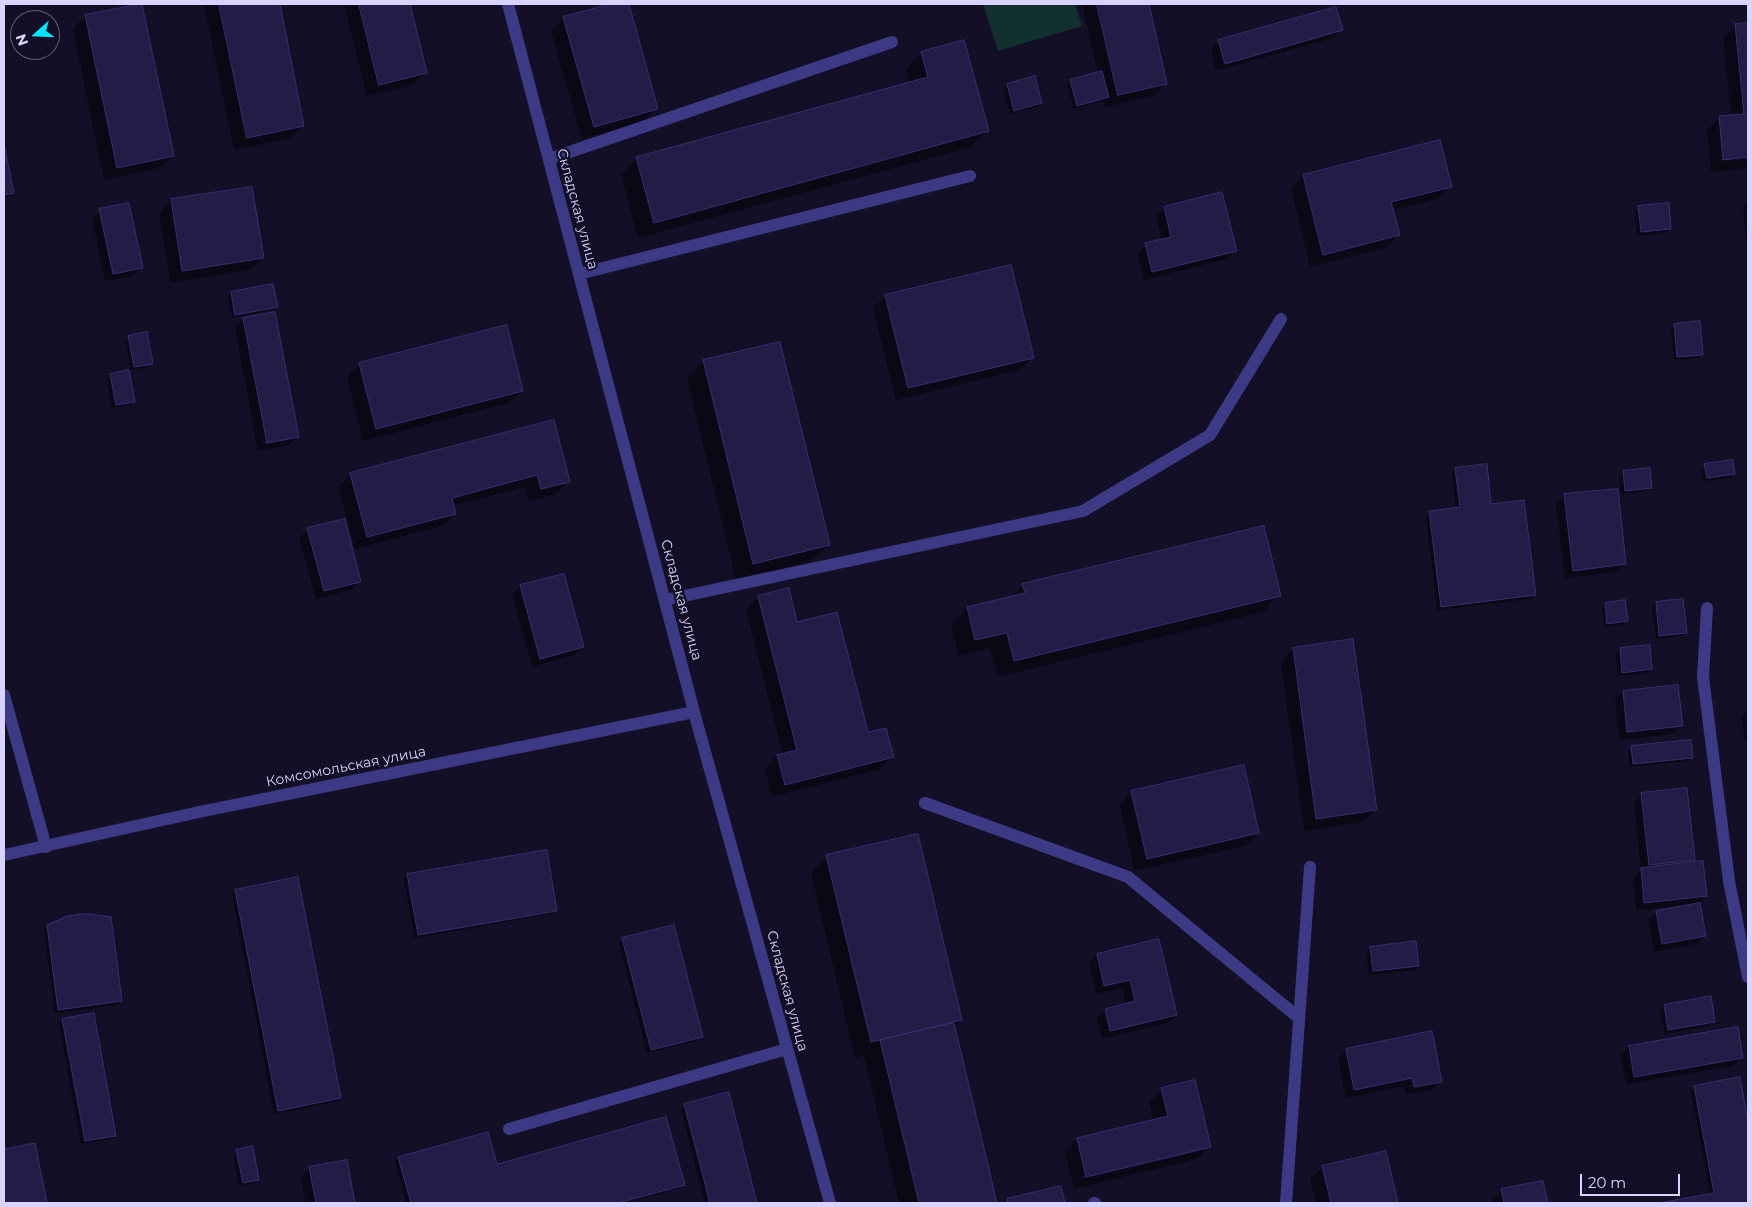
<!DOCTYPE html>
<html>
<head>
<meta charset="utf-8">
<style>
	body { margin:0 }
	#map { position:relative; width:1752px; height:1207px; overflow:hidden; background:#130f26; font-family:Montserrat,sans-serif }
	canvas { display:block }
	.frame { position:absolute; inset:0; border:5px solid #d9d4ff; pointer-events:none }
	.north { position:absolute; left:10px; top:10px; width:50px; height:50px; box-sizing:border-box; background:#130f26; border:1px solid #625e7d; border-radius:50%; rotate:250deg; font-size:14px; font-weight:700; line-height:20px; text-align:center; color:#d9d4ff }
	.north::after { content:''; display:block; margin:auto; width:18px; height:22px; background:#00e5ff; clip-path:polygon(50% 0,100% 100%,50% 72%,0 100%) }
	.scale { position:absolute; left:1580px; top:1174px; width:100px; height:22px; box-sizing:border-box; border:2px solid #d9d4ff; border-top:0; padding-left:6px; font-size:15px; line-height:18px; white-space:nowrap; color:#d9d4ff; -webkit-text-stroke:4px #130f26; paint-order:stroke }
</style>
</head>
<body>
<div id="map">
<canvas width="1752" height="1207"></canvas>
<div class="frame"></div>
<div class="north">N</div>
<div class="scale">20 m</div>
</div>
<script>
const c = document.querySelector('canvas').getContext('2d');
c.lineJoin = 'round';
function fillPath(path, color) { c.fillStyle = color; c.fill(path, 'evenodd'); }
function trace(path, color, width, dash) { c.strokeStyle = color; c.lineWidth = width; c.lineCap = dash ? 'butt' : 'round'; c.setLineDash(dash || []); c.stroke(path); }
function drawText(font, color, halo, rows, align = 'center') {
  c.font = font + ' Montserrat,sans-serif'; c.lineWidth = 4.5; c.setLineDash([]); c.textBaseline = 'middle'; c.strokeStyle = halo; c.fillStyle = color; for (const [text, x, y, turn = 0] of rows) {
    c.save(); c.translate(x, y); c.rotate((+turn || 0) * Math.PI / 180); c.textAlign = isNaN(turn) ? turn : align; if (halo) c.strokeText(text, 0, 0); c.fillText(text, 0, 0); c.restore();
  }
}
fillPath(new Path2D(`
	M983,4H1075L1082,26L998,51Z`), '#12302f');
fillPath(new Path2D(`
	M204,4H278L303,126L290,138L234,150Z
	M344,4H409L426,72L413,85L367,96Z
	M615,4H628L657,108L644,121L582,139L551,31L564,18Z
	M1082,4H1148L1166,83L1153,96L1105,107L1104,101L1074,109L1067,85L1071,81L1098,73Z
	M85,16L173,156L160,168L104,180L73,29Z
	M1748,24V168L1711,172L1707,130L1720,118L1731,116L1723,38L1735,26Z
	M1342,30L1333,38L1216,71L1211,49L1219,41Z
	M922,53L987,130L971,147L638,238L621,175L637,158L909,83L906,69Z
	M1034,78L1041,103L1037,107L1010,114L1003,90L1007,86Z
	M4,150L12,192L4,201Z
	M1303,176L1450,186L1438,199L1392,210L1398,235L1386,248L1310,267L1291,188Z
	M172,201L263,257L250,270L170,283L159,213Z
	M1748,201V260L1743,207Z
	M1639,207L1670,229L1666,233L1637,236L1635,211Z
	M1164,208L1235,250L1227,259L1144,280L1138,253L1146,244L1162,240L1156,217Z
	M100,211L141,267L133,276L105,281L92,219Z
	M232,293L276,306L272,310L232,318L228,297Z
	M886,296L1032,358L1020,370L896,400L873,308Z
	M244,319L298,436L289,445L258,451L235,327ZM290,437V440L261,445L260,443Z
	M1675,325L1702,354L1698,358L1674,360L1671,329Z
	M129,337L152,363L148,367L131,370L125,341Z
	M779,343L828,545L812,561L736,580L687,378L703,361Z
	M360,364L522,391L509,403L363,441L347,377Z
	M111,375L134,401L130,405L112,408L107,379Z
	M553,421L569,481L556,494L528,501L525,487L453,506L455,514L442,526L355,549L338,487L351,474Z
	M1705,465L1734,474L1730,478L1703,481L1701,469Z
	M1456,469L1490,505L1535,595L1531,599L1437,610L1426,516L1430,512L1456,509L1452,473Z
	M1649,470L1651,488L1647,491L1621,494L1619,477L1623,473Z
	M1565,496L1625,564L1616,572L1565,578L1556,504Z
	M308,530L360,581L351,590L316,599L299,538Z
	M521,586L583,647L574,655L532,667L512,594Z
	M1023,586L1279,595L1263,612L998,677L990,648L959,656L951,625L968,608L1011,597Z
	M788,590L797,624L868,734L892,757L880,769L772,797L765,769L777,756L783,755L746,610L758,598Z
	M1656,603L1686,632L1682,636L1656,639L1652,607Z
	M1605,604L1626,621L1622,625L1604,627L1602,608Z
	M1293,649L1375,810L1363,822L1304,831L1281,662Z
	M1620,649L1651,669L1647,673L1618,676L1616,653Z
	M1623,692L1681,726L1673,734L1619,740L1615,700Z
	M1745,712H1748V741H1745L1741,716Z
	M1632,747L1692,757L1688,761L1630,767L1628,751Z
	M1132,792L1258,833L1245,846L1134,871L1120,804Z
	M1642,794L1694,860L1689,864L1706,896L1699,903L1705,936L1696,944L1654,952L1648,920L1656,912L1676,909L1675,906L1636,911L1633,878L1641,870L1634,803Z
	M827,856L961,1020L954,1027L996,1203H899L864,1056L855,1058L811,873Z
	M408,875L556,910L552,914L414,938L404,879Z
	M236,891L340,1098L336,1102L274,1114L232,895Z
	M48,926L121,1001L117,1005L55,1013L44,931Z
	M622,939L702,1036L698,1040L647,1053L619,943Z
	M1370,948L1418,966L1414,970L1369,975L1366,952Z
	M1097,955L1176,1015L1168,1023L1102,1039L1097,1018L1105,1010L1126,1005L1122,988L1096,994L1089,963Z
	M1664,1006L1713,1022L1709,1026L1665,1034L1660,1010Z
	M63,1020L115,1135L111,1139L81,1144L59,1024Z
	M1737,1028L1742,1057L1733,1066L1626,1084L1621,1055L1629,1047Z
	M1346,1050L1441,1081L1432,1090L1406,1095L1404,1086L1346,1098L1338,1059Z
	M1739,1079L1748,1129V1203H1666L1710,1195L1691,1091L1695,1087Z
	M1162,1089L1210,1146L1197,1159L1074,1189L1065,1152L1077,1139L1154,1121L1149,1102ZM1197,1149V1152L1080,1179V1177Z
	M728,1094L756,1203H705L681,1109L685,1105Z
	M34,1144L45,1203H4V1150Z
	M237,1151L258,1180L254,1183L239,1186L233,1155Z
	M1385,1152L1396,1203H1316L1310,1179L1323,1167Z
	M398,1158L683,1184L680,1188L626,1203H406L395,1162Z
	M346,1161L354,1203H306L301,1177L309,1169Z
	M1542,1182L1546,1203H1490L1502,1190Z
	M1061,1187L1064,1203H1004L1008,1200Z`), '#0007');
const building = new Path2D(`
	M142,4L174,156L117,168L85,15Z
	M219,4H280L304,126L247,138Z
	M359,4H410L427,73L379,85Z
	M611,4H629L658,109L594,127L563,17Z
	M1097,4H1149L1167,84L1118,95Z
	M1336,7L1343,30L1225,64L1218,40Z
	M1748,23V157L1723,160L1719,116L1744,114L1735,24Z
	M964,40L989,131L654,223L636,157L928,77L921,52Z
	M1102,71L1109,97L1077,106L1070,80Z
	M1035,76L1042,103L1014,111L1007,84Z
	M1440,140L1452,187L1391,202L1400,235L1323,255L1303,175Z
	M4,144L14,193L4,195Z
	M252,187L264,258L182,271L171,199Z
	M1222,192L1237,251L1152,272L1145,243L1171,237L1164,207Z
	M129,203L143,268L113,274L99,209Z
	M1669,203L1671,229L1641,232L1638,206Z
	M1011,265L1034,358L908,388L885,295Z
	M273,284L278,307L235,315L231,292Z
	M275,312L299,437L267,443L243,318Z
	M1700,321L1703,355L1677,357L1674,324Z
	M507,325L523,391L376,429L359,363Z
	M147,332L153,364L134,367L128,336Z
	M780,342L830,545L753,564L703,360Z
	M129,370L135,402L116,405L110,374Z
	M554,420L570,482L541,489L537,475L452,498L456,514L367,537L350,473Z
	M1733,460L1735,474L1707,478L1704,464Z
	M1487,464L1491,504L1524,500L1536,595L1441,607L1429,511L1460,507L1455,468Z
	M1650,468L1652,488L1625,491L1623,471Z
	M1618,489L1626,564L1573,571L1564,494Z
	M345,519L361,582L324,591L307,528Z
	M1264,526L1281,596L1014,661L1007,633L975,640L967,607L1025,593L1022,584Z
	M564,574L584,647L540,659L520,585Z
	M789,588L797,622L837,612L868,732L886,728L894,757L785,785L777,755L797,750L758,596Z
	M1683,599L1687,633L1659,636L1656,602Z
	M1625,600L1628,621L1607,624L1605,603Z
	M1353,639L1377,810L1316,819L1293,648Z
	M1650,645L1652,669L1622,673L1620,648Z
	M1678,685L1683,726L1627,732L1623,691Z
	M1691,740L1693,758L1633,764L1631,746Z
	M1244,765L1259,833L1147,859L1131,791Z
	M1687,788L1695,860L1649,865L1641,793Z
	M918,834L962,1020L871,1042L826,855Z
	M547,850L557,911L418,935L407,874Z
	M1703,861L1707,896L1644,903L1641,868Z
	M298,877L341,1098L278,1111L235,890Z
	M1700,903L1706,936L1662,944L1656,911Z
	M80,914H90L111,917L122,1001L58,1010L47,925L65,917Z
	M674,925L703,1037L651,1050L622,938Z
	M1159,939L1177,1015L1110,1031L1105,1009L1135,1001L1130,980L1104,986L1097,954Z
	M1416,941L1419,966L1373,971L1370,947Z
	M1711,996L1715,1022L1668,1030L1664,1005Z
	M94,1013L116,1136L85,1141L62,1019Z
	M954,1023L997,1203H919L880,1040Z
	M1738,1027L1743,1058L1634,1077L1629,1046Z
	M1432,1031L1442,1082L1414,1087L1412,1078L1354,1090L1346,1049Z
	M1740,1077L1748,1122V1203H1659L1714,1193L1694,1086Z
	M1195,1080L1211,1147L1086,1177L1077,1138L1168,1116L1161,1088Z
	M729,1092L757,1203H710L684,1104Z
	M666,1117L685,1185L618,1203H411L398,1157L488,1132L497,1164Z
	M4,1143L5,1149L35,1143L47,1203H4Z
	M253,1146L259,1180L243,1183L236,1150Z
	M1386,1151L1398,1203H1331L1322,1166Z
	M347,1160L355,1203H316L309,1167Z
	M1543,1181L1548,1203H1504L1501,1189Z
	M1061,1186L1065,1203H1008L1007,1199Z`);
fillPath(building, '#241b47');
trace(building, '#3b2d73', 1);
trace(new Path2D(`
	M549,159L892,42
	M579,274L970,176
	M665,600L1083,511L1210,435L1281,319
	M1707,608L1703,677L1729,881L1748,977
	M4,695L46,847
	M925,803L1128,877L1299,1018
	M509,1129L787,1049
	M1094,1203H1095
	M1286,1203L1310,867`), '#3d3a85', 12);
trace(new Path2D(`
	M508,4L694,712L830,1203
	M4,855L199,812L694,712`), '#3d3a85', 12);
drawText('14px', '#d9d4ff', '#130f26', [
	["Складская улица",577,209,75],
	["Складская улица",681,600,75],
	["Комсомольская улица",346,767,-11],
	["Складская улица",787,991,75]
]);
</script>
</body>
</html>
